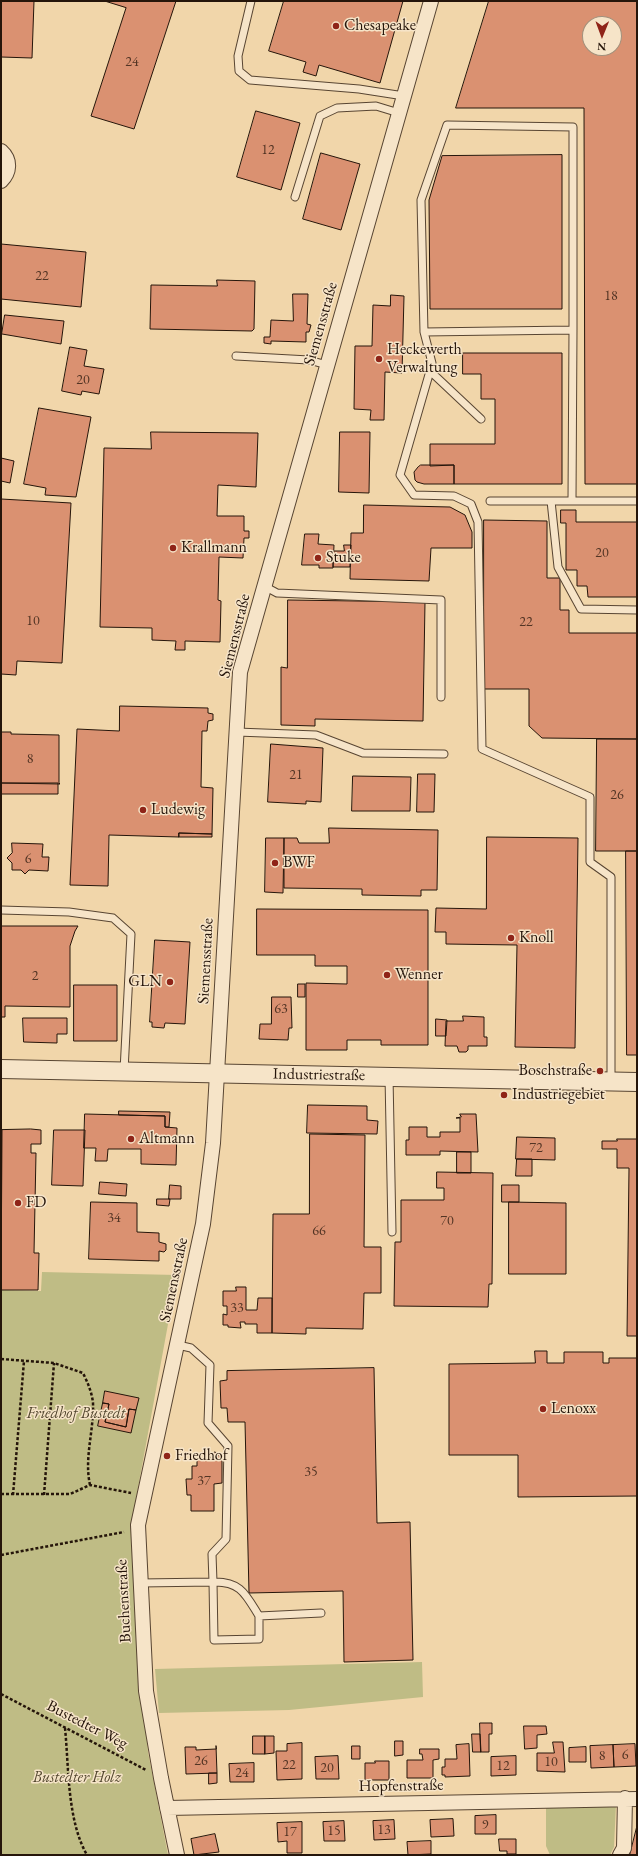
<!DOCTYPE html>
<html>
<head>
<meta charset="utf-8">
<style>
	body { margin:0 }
	#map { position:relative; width:638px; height:1856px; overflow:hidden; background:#f1d6aa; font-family:"EB Garamond",serif }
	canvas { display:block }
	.frame { position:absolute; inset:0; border:2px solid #25150a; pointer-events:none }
	.north { position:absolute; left:582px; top:16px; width:40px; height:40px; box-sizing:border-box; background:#f6e4c8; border:1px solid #a2917c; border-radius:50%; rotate:181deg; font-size:11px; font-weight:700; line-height:16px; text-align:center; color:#25150a }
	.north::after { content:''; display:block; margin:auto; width:14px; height:18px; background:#8f2418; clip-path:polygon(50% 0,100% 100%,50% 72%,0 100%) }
</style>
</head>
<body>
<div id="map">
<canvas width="638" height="1856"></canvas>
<div class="frame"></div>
<div class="north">N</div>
</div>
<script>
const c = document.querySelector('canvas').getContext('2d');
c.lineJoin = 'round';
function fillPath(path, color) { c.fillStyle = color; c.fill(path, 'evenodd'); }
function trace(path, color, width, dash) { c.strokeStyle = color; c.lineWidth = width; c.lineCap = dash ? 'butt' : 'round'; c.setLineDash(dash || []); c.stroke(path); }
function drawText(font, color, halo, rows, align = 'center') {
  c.font = font + ' "EB Garamond",serif'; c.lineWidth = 3; c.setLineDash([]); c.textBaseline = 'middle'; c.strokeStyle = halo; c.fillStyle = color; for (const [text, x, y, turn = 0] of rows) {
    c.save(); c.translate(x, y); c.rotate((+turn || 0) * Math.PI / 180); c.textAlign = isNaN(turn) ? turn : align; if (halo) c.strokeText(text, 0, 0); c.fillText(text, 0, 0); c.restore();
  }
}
fillPath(new Path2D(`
	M42,1272L177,1275L131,1526L148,1752L168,1855H1V1290L41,1291Z
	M422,1662L423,1697L289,1710L159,1713L155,1669Z
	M616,1804L614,1847L610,1855H550L546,1846V1805Z`), '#bfbc85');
const building = new Path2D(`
	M1,1H34L32,58L1,57Z
	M105,1H176L134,129L91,116L126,8Z
	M284,1H403L380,83L319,65L316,76L303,72L306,62L269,51Z
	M489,1H637V484H585L584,108H456ZM590,24H614V48H590Z
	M256,111L300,123L281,190L237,177Z
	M321,153L360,164L341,230L303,219Z
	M562,155V309H430L429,200L442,156Z
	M1,244L86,252L81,307L1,299Z
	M217,280L255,281L254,329L252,331L150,329L151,285L217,286Z
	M293,294H308L307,324L311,325L309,332H306V342L271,341V344L264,343V337H270L271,320L293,321Z
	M391,295L404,296L402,373L385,372L384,420H370L371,410L354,409L355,346H372L373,305L390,306Z
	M5,315L64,321L61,344L2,334Z
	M70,347L87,350L84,366L104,369L99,394L82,391L81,395L62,391Z
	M463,353H562V484H454V465L430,466V444H495V399H481V374H463Z
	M39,408L91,417L76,497L45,495L46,488L24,484Z
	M151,432L258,433L256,487L218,485L217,516H244V531H249V538H244L243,558L219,557L218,600L221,601L220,642L185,641V650H175L176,641L152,640V628L100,627L104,448L151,449Z
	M340,432H370L369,493L339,492Z
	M1,458L14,461L10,483L1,481Z
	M421,465H454V484H424L417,482L415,480L414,472L418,467Z
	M1,499L71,503L62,663L17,661L16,675L1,674Z
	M364,505L450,507L465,515L472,532V548H431L429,581L350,579L351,533H363Z
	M561,510H576V522H637V597H588L587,586H577V570H566V523H561Z
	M484,520L547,521V578H560V610H569V633H637V739L542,738L529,726V689H484Z
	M305,534H319L318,544L334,545L333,568H319V565H302Z
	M344,545H351L350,567H333V551H344Z
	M288,600L425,602L423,721L315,719V726L281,725V667L287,668Z
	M120,706L208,708V713L213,714V720L208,721L207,731H202L201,787L213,788L212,834L179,833V837L109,835L108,886L70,885L77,729L119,731Z
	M1,732H11V734L59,735V783L60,784L1,783Z
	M597,739H637V851H596Z
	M271,744L323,748L321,802L306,801V804L268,802Z
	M418,774H435L434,812H417Z
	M353,776L411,777L410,811H352Z
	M1,783H58V794H1Z
	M329,828L438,830L437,890H421V896L362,895V889L284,888V838H297L299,843H329Z
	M179,833L212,834V837H179Z
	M487,837L578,838L575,1048L515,1047L517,945L446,944V932H435L436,908L486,909Z
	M266,838H284L283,893L265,892Z
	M12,843L43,844L42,857H49L48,871L29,870L25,874L21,870H12V863L7,858L12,853Z
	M626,851H637V1055H627Z
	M257,909L428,910V1045H381V1040H347V1050H306V983L347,984V966H315V955H257Z
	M1,926H78L75,931L70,946V1007L5,1006V1017H1Z
	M155,940L190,942L185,1024L165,1023L164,1028L152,1027V1022H150Z
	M298,984H305V997H298Z
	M74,985H117V1041H74Z
	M272,997H291L292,1028H289L288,1040L259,1039L260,1024H271Z
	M463,1016L484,1017V1037H487V1046H468V1050L466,1052H459L457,1046H445L446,1021H463Z
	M23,1018H67V1034H57V1043L24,1042Z
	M436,1019L447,1020L446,1036H436Z
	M308,1105L367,1106V1120L378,1121L377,1134L307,1133Z
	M119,1111L170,1112L169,1127H165V1116L119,1115Z
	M85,1114L165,1116V1127L177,1128L176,1165L141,1164V1149H108L107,1161H95L96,1148H84Z
	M460,1114H476L478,1152L440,1151V1155H406V1140H409V1127H427V1137H440V1132H460V1118H456L461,1117Z
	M31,1129L41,1130V1144H31V1153H36L34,1253H39L38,1290H1L2,1130Z
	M54,1130H85L83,1186L52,1185Z
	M310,1134L365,1135L364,1247H381V1293H364L363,1329L306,1328V1334L272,1333L273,1214H309Z
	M517,1137L555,1138V1160L516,1159Z
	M617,1139H637V1336H627L629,1168H617V1149H602V1141H617Z
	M457,1152H471V1173H457Z
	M517,1159H532V1176H516Z
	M437,1172L493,1173L492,1284H489L488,1307L394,1306L395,1242H401V1200H444V1188H437Z
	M100,1182L127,1184L126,1196L99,1194Z
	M170,1185L181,1186V1199H169Z
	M502,1185H519V1202H502Z
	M157,1199H170L169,1206L157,1205Z
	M91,1202L137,1203V1232L159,1233V1242L166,1244V1250L164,1252L159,1251V1261L89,1259Z
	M509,1202L566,1203V1274H509Z
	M236,1287H246V1310H257L258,1298H272V1333H257V1324H245V1322H240L241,1328L228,1327V1325H223V1314L227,1315V1306H223V1291H236Z
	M535,1351H547V1363H564V1352H603V1363H609V1358H637V1496L518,1497V1455H449V1364L535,1363Z
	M374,1368L377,1523L410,1522L413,1660L344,1662L343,1591L249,1593L245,1422H228L227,1408H221L220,1381L227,1380V1371Z
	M105,1391L139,1398L136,1410L129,1409L126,1427L105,1422L109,1404L103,1403Z
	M103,1403L109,1404L105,1422L126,1427L129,1409L136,1410L131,1433L98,1426Z
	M215,1452L222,1458V1483L214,1484V1511H191V1495H187L186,1479H192V1466H197V1459H209Z
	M480,1723H492V1734H489V1752H481Z
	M524,1726H546L547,1734L537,1735V1748L525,1749Z
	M472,1734H480L481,1752H473Z
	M253,1736H265V1754H253Z
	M265,1736H274V1753L265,1754Z
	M395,1741H403V1755L395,1756Z
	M553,1742H563L565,1772L537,1771V1753H554Z
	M302,1743V1779L277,1780L276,1751H287V1744Z
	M469,1744L470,1776L445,1777V1775H442V1767H445V1759H457L456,1745Z
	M635,1744L636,1766L614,1767L613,1745Z
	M613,1745L614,1767L591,1768L590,1746Z
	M216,1746L217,1773L186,1774L185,1747H196V1750L216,1749Z
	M352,1746H360V1759H352Z
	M586,1747V1762H569V1748Z
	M420,1749H439V1759L433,1760V1778H407V1760H423L422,1754H420Z
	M338,1756L339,1779H316L315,1757Z
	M516,1756V1775L491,1776V1757Z
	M375,1761H389V1780H365V1763H375Z
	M254,1763V1782H230L229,1764Z
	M209,1773H217V1783L209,1784Z
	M496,1815V1834H475V1816Z
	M453,1819L454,1836L431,1837L430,1820Z
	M394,1820L395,1839L374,1840L373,1821Z
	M344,1821L345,1841H324L323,1822Z
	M302,1822V1853H287V1841L278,1842L277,1823Z
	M637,1826V1855H630Z
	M215,1834L219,1852L194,1855L191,1839Z
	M499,1839H516V1854H507V1851H500Z
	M431,1841V1854L408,1855L407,1842Z`);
fillPath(building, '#da9171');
trace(building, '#25150a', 1);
const service = new Path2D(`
	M251,1L238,56L239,71L250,80L359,89L404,96
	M295,197L320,116L337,108L376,106L399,113
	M424,332L421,200L447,125L573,127V330
	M236,356L309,360L327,365
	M430,371L400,475L414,495L454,496L471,504L478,522L482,749L590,797V862L611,877V1081
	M481,419L430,371L432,363L424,332L573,330L572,500
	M490,501H637
	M551,501L558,567L581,609L637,610
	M264,586L277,593L441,600V697
	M237,732L316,735L363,753L444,754
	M1,910L69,912L113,918L131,934L124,1071
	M389,1076L392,1232
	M140,1583L213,1582L212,1554L226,1539L228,1446L208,1423L210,1365L191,1348L178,1345
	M259,1616V1639L214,1640L213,1582C241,1581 246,1595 259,1616L321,1613`);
const minor = new Path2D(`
	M1,151C11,160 10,172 1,181
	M167,1808L637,1799
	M177,1855L161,1778L146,1691L138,1525L203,1224L213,1143L240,672L431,1
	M620,1855L624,1848L625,1798`);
const tertiary = new Path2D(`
	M1,1069L637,1082`);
trace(service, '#584532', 9);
trace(minor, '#584532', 16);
trace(tertiary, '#584532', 20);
trace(new Path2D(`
	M1,1359L54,1363L83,1373C88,1383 92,1393 93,1403C94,1431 84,1458 90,1485
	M1,1494H70L90,1485L131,1493
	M13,1495L24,1361
	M44,1495L54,1363
	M1,1555L124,1532
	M1,1694L146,1770
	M65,1728C69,1768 67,1820 87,1855`), '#25150a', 2.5, [3, 2]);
trace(service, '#f6e4c8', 7);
trace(minor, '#f6e4c8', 14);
trace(tertiary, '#f6e4c8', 18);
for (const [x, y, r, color] of [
	[336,26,4,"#8f2418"],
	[379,359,4,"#8f2418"],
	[173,548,4,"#8f2418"],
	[318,558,4,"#8f2418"],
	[143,810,4,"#8f2418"],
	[275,863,4,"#8f2418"],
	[511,938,4,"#8f2418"],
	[387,975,4,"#8f2418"],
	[170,982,4,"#8f2418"],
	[600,1071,4,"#8f2418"],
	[504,1095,4,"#8f2418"],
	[131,1139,4,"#8f2418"],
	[18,1203,4,"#8f2418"],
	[543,1409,4,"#8f2418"],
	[167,1456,4,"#8f2418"]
]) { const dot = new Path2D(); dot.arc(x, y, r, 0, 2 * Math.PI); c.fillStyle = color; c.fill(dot); trace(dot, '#f6e4c8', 1.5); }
drawText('14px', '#523424', null, [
	["24",132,62],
	["12",268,150],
	["22",42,276],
	["18",611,296],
	["20",83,380],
	["20",602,553],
	["10",33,621],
	["22",526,622],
	["8",30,759],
	["21",296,775],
	["26",617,795],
	["6",28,859],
	["2",35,976],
	["63",281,1009],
	["72",536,1148],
	["34",114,1218],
	["70",447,1221],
	["66",319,1231],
	["33",237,1308],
	["35",311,1472],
	["37",204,1481],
	["6",625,1755],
	["8",602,1756],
	["26",201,1761],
	["10",551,1762],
	["22",289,1765],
	["12",503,1766],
	["20",327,1768],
	["24",242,1773],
	["9",485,1825],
	["13",384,1830],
	["15",334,1831],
	["17",290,1832]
]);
drawText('16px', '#25150a', '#f6e4c8', [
	["Chesapeake",344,26],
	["Heckewerth",387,350],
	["Verwaltung",387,368],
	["Krallmann",181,548],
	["Stuke",326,558],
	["Ludewig",151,810],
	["BWF",283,863],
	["Knoll",519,938],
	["Wenner",395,975],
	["GLN",162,982,"right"],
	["Boschstraße",592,1071,"right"],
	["Industriegebiet",512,1095],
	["Altmann",139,1139],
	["FD",26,1203],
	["Lenoxx",551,1409],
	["Friedhof",175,1456]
], 'left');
drawText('16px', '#25150a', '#f6e4c8', [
	["Siemensstraße",321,324,-74],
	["Siemensstraße",235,636,-76],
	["Siemensstraße",206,961,-87],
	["Industriestraße",319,1075,1],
	["Siemensstraße",174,1280,-78],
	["Buchenstraße",124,1601,-93],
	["Bustedter Weg",87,1725,27],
	["Hopfenstraße",401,1786,-1]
]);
drawText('italic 16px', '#53472f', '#f6e4c8', [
	["Friedhof Bustedt",76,1414],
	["Bustedter Holz",77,1778]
]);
</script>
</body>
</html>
